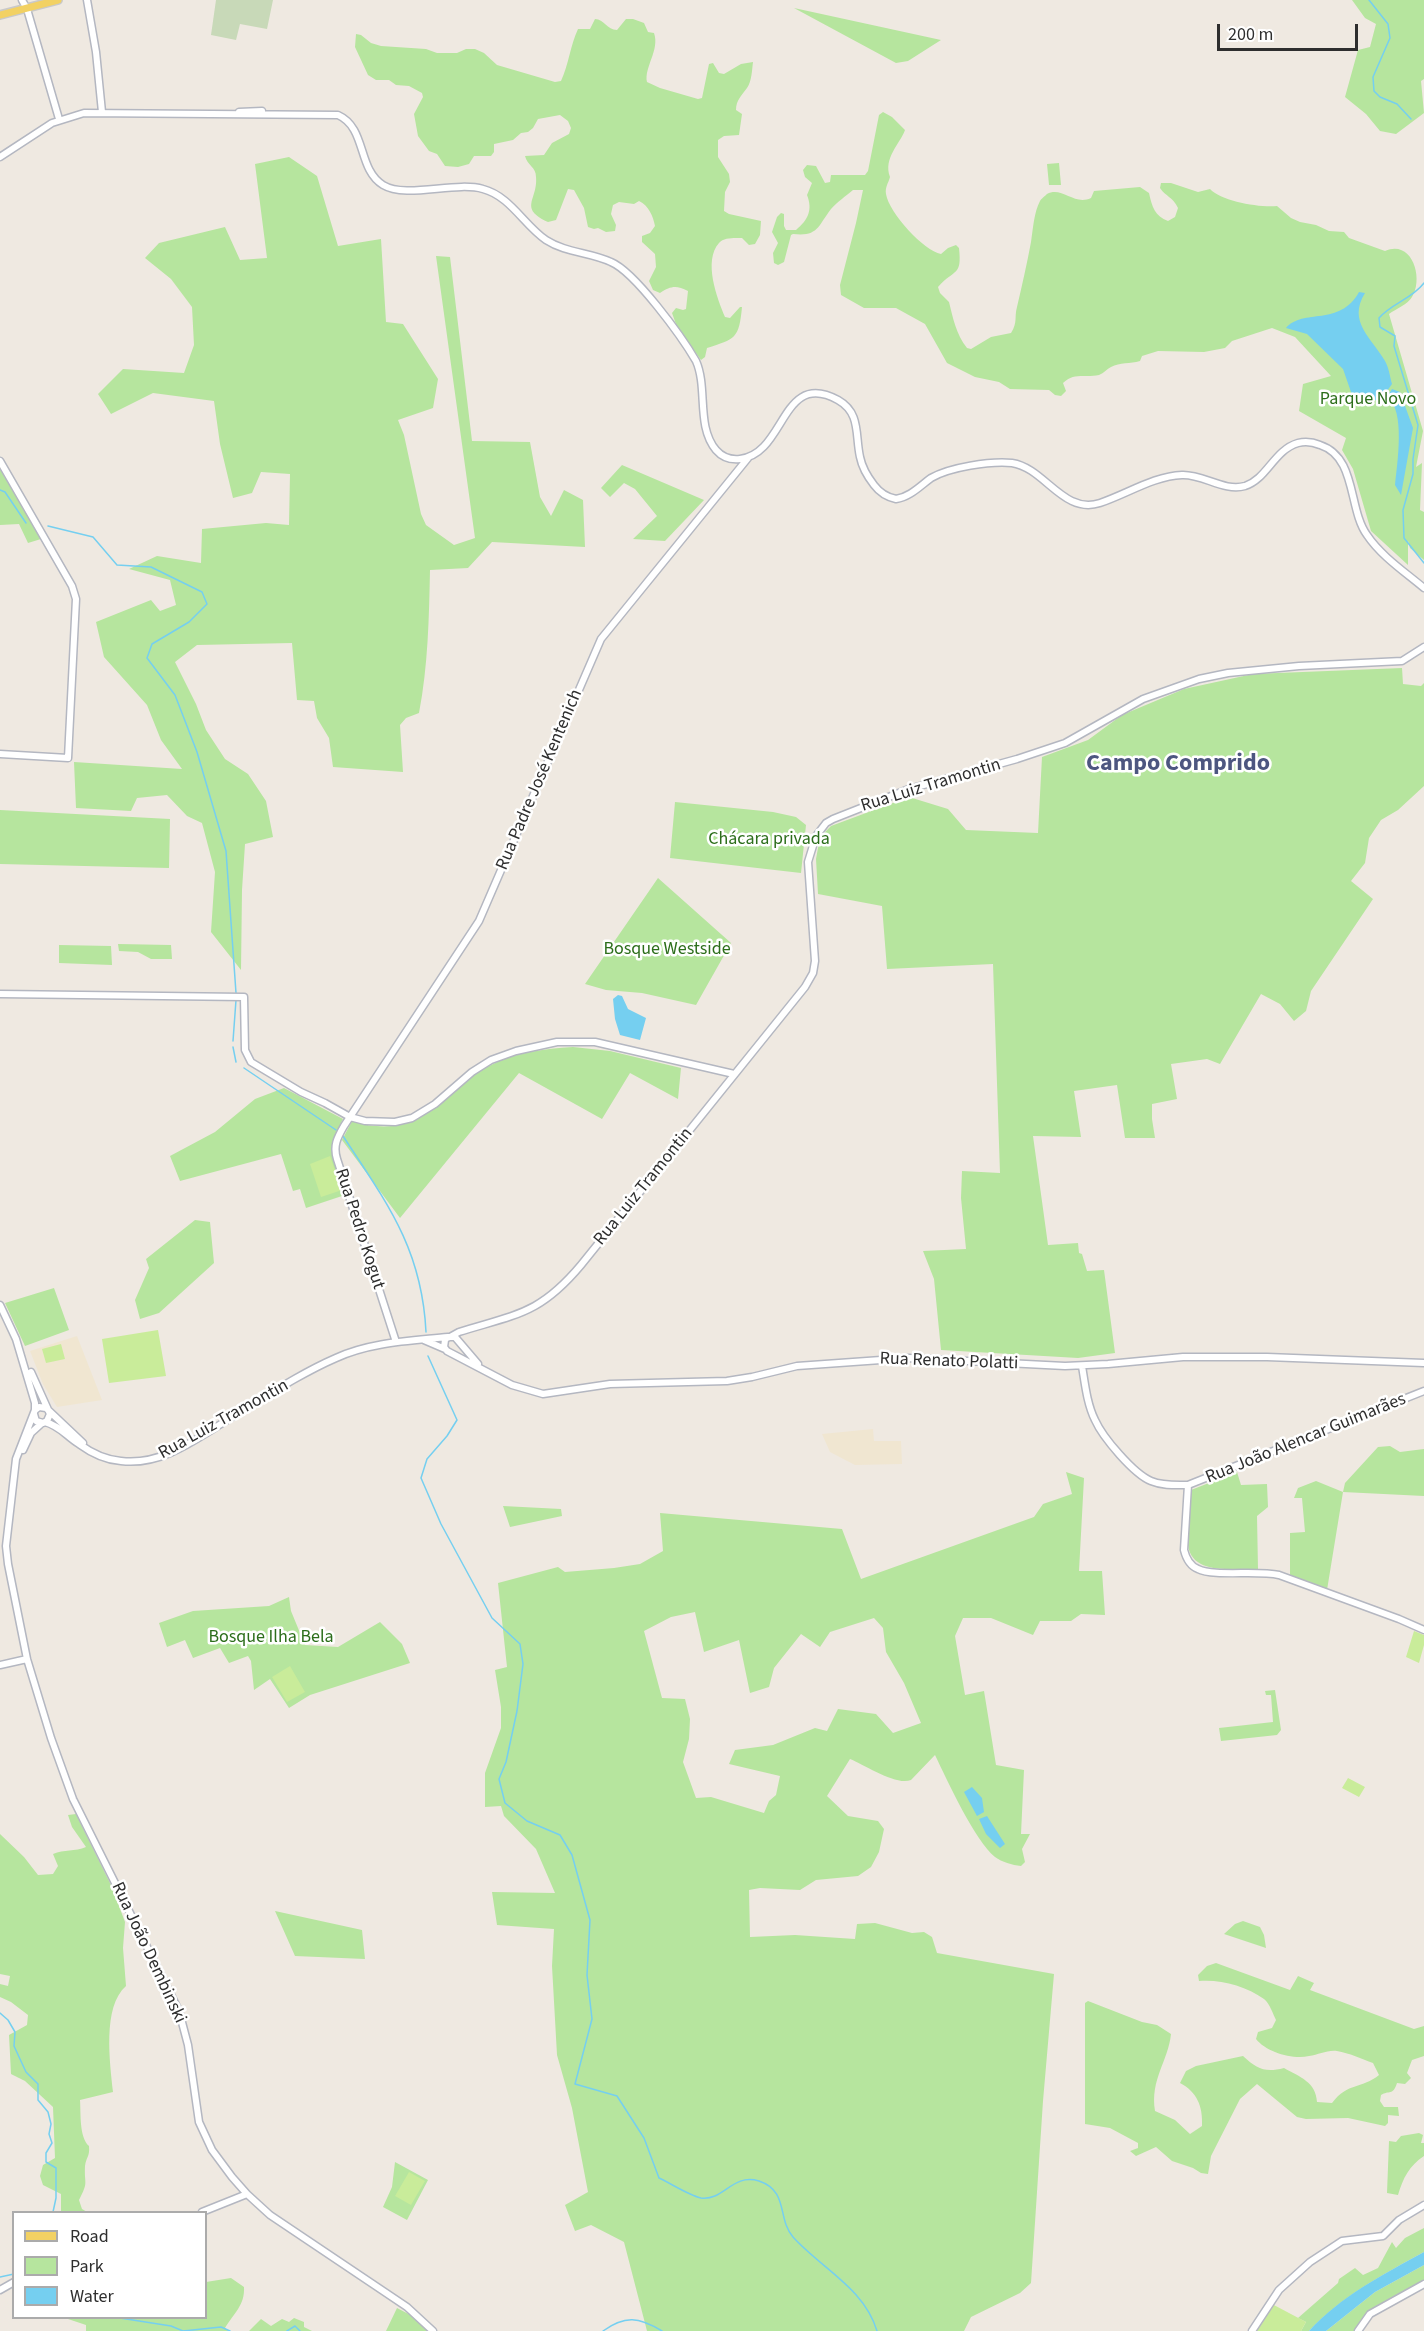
<!DOCTYPE html>
<html>
<head>
<meta charset="utf-8">
<style>
	body { margin:0 }
	#map { position:relative; width:1424px; height:2331px; overflow:hidden; background:#efe9e1; font-family:"Source Sans 3",sans-serif }
	canvas { display:block }
	.legend { position:absolute; left:12px; top:2211px; width:195px; height:108px; box-sizing:border-box; background:#fff; border:2px solid #ababab; margin:0; padding:8px 10px; list-style:none; font-size:18px; color:#2e2e2e }
	.legend li { display:flex; align-items:center; gap:12px; height:30px }
	.legend b { width:30px; border:2px solid #ababab }
	.scale { position:absolute; left:1217px; top:24px; width:141px; height:27px; box-sizing:border-box; border:3px solid #2e2e2e; border-top:0; padding-left:8px; font-size:18px; line-height:21px; white-space:nowrap; color:#2e2e2e; -webkit-text-stroke:4px #fff; paint-order:stroke }
</style>
</head>
<body>
<div id="map">
<canvas width="1424" height="2331"></canvas>
<ul class="legend">
<li><b style="height:8px;background:#f2d163"></b>Road</li>
<li><b style="height:16px;background:#b6e59e"></b>Park</li>
<li><b style="height:16px;background:#75cff0"></b>Water</li>
</ul>
<div class="scale">200 m</div>
</div>
<script>
const c = document.querySelector('canvas').getContext('2d');
c.lineJoin = 'round';
function fillPath(path, color) { c.fillStyle = color; c.fill(path, 'evenodd'); }
function trace(path, color, width, dash) { c.strokeStyle = color; c.lineWidth = width; c.lineCap = dash ? 'butt' : 'round'; c.setLineDash(dash || []); c.stroke(path); }
function drawText(font, color, halo, rows, align = 'center') {
  c.font = font + ' "Source Sans 3",sans-serif'; c.lineWidth = 5; c.setLineDash([]); c.textBaseline = 'middle'; c.strokeStyle = halo; c.fillStyle = color; for (const [text, x, y, turn = 0] of rows) {
    c.save(); c.translate(x, y); c.rotate((+turn || 0) * Math.PI / 180); c.textAlign = isNaN(turn) ? turn : align; if (halo) c.strokeText(text, 0, 0); c.fillText(text, 0, 0); c.restore();
  }
}
fillPath(new Path2D(`
	M77,1336L102,1400L57,1407L43,1384L30,1351Z
	M873,1429L874,1441H901L902,1464L855,1465L830,1452L822,1434Z`), '#f0e6d1');
fillPath(new Path2D(`
	M1352,0H1424V79L1421,81L1424,113L1396,134L1380,131L1366,114L1345,97L1358,50L1370,47L1376,24L1365,18Z
	M794,8L941,40L908,61L896,63Z
	M595,19C604,19 607,30 617,30L626,19H633L644,23L648,32L654,33C660,50 644,67 647,82L660,88L698,99L702,98L709,64L713,63L719,73L724,74L741,64L753,62C752,69 752,81 747,88C742,95 736,100 736,110L742,114L739,135L724,136L718,140V157L729,174L730,182L725,192L724,211L729,214L761,221L760,235L755,244L749,245L742,238C735,238 724,237 719,243C703,261 717,298 725,317L730,318L740,307H742C739,339 735,339 707,348L705,357L701,360L677,327L672,313L676,308L683,310L686,309L688,291C676,285 671,286 660,293L653,290L649,281L656,267L655,254L642,242V236L650,233L655,226C653,216 649,206 639,201L634,204L619,202L613,205L611,214L616,225L615,231L606,232L598,228L594,229L588,227L584,208L574,190L568,189L556,220L548,222C518,208 538,200 536,177C536,167 527,165 525,156L544,155L552,143L569,134L571,128L568,121L560,115L538,119L533,128L528,132L521,133L513,140L494,144V152L491,156H474L469,164L458,167L445,166L437,154L429,151L418,136L414,114L423,97L422,93L409,86L396,85L389,80H376L368,75L355,47L356,34L361,35L371,43L381,46L426,49L437,53H457L466,49H475L484,53L497,65L555,82L561,81C569,64 570,46 578,29H590Z
	M883,112L892,117L905,130C900,144 883,158 890,177C888,184 885,187 886,194C889,213 924,251 941,254L948,248L956,245L959,248C962,277 955,268 938,287L940,293L949,302C953,318 956,334 967,348L971,349L991,337L1011,333C1018,322 1014,318 1017,307C1022,285 1027,264 1031,242C1033,229 1034,212 1040,201C1041,199 1045,196 1047,194C1062,186 1074,206 1091,198L1094,191L1140,187L1149,193C1152,207 1155,216 1168,221L1175,217L1178,208C1172,196 1166,197 1160,188L1161,183H1171L1198,192L1210,189C1221,201 1260,208 1277,206L1291,218L1300,222L1316,225L1329,231L1344,232L1349,238L1385,251C1412,239 1424,278 1412,297C1408,304 1396,309 1389,314L1423,431L1416,467L1422,463L1420,510L1424,512V560L1410,548L1408,541V565L1371,531L1353,469L1342,450L1346,438L1299,411L1303,384L1331,376L1295,337L1272,328L1232,341L1225,348L1204,352L1158,351L1142,356L1140,361C1130,364 1120,362 1111,367C1107,369 1104,373 1099,375C1085,378 1074,372 1063,383L1066,391L1061,396L1055,395L1049,390L1010,389L999,382L975,377L947,363L925,324L896,308H864L841,295L840,285L856,223L863,190H853C846,196 837,202 831,209C818,226 818,237 793,234L791,235L784,262L778,265L774,263L773,253L778,243L772,232L777,217L781,213L784,214V226L786,230H796C808,220 813,210 807,195L812,183L805,177L803,170L807,165L816,166L825,183L830,182L831,175H865L868,171L879,115Z
	M289,157L317,176L338,246L381,239L386,322L403,324L438,379L433,408L398,420L404,435L421,514L426,525L454,545L475,538L436,256L450,257L472,441L530,442L540,497L551,516L564,490L583,500L585,547L492,542L468,568L430,570C429,618 428,666 419,713L406,718L400,725L403,772L333,767L329,738L317,718L314,701L297,700L292,643L197,645L175,662L196,704L206,730L225,759L248,774L266,801L273,837L245,844L242,890L241,970L211,932L215,872L202,823L187,816L167,795L137,798L131,811L76,808L74,762L182,769L161,740L147,705L104,657L96,622L151,600L160,611L176,605L170,580L129,569L157,556L201,563L202,529L266,523L289,525L290,474L261,472L252,493L233,498L220,444L214,401L153,393L111,414L98,394L123,369L184,373L194,345L192,307L171,279L145,258L159,243L225,227L240,260L267,258L255,164Z
	M1059,163L1061,185H1049L1047,164Z
	M622,465L704,500L665,541L633,539L657,516L635,489L624,483L610,497L601,488Z
	M0,469L41,539L28,543L19,524L0,525Z
	M1402,668L1403,684L1421,686L1424,683V786L1398,810L1381,820L1369,838L1365,863L1351,881L1373,899L1311,991L1306,1011L1294,1021L1280,1004L1261,994L1220,1064L1207,1059L1171,1064L1177,1099L1152,1104V1119L1155,1138H1125L1117,1085L1074,1091L1081,1137L1033,1136L1048,1245L1078,1243L1079,1253L1082,1254L1087,1271L1104,1270L1115,1353L1078,1358L941,1350L934,1279L923,1251L966,1249L961,1198L962,1171L1000,1173L993,964L887,969L882,906L818,894L816,859L820,837L831,826L909,797L948,809L966,830L1038,833L1042,757L1088,740L1122,715L1184,689L1253,674Z
	M675,802L773,812L796,817L806,825L801,873L670,858Z
	M0,810L170,819L169,868L0,864Z
	M658,878L731,943L696,1005L642,993L606,990L585,984Z
	M118,944L171,945L172,959H151L138,952L119,951Z
	M59,945L111,946L112,965L59,963Z
	M573,1047L610,1051L681,1068L678,1099L630,1073L602,1119L519,1073L400,1218L342,1140L352,1121C422,1143 437,1093 489,1066C515,1052 544,1049 573,1047Z
	M284,1088L343,1119L334,1138L331,1149L345,1195L306,1208L300,1189L293,1191L281,1154L180,1181L170,1156L215,1132L255,1099Z
	M195,1220L210,1222L214,1263L159,1313L140,1319L135,1300L149,1268L146,1259Z
	M54,1288L69,1330L25,1346L5,1303Z
	M1390,1446L1400,1452L1424,1449V1496L1343,1492L1327,1590L1290,1576V1533L1305,1532L1302,1498H1294L1298,1488L1316,1481L1343,1492L1345,1483L1378,1447Z
	M1066,1472L1084,1478L1079,1571H1102L1105,1615L1081,1614L1071,1621H1040L1033,1635L991,1618H963L955,1636L965,1695L984,1691L996,1765L1024,1770L1021,1834H1030L1022,1849L1025,1862L1021,1866C1012,1865 1002,1862 995,1857C975,1841 947,1780 935,1755L911,1780C896,1786 865,1765 850,1759L827,1796L848,1816L878,1821L884,1829L879,1852L871,1867L858,1876L816,1880L800,1890L760,1888L749,1890L750,1937L795,1935L855,1939L857,1924L875,1923L912,1933L924,1932L932,1937L937,1953L1054,1974L1043,2101L1031,2283L1020,2293L971,2317L964,2331H647L624,2242L591,2225L575,2231L565,2205L588,2192L572,2108L557,2055L552,1966L554,1929L497,1925L492,1892L555,1893L536,1849L504,1816L501,1806L485,1807V1773L501,1728V1707L495,1670L507,1667L498,1583L558,1567L565,1572L614,1568L640,1564L663,1551L660,1513L842,1529L861,1579L1034,1517L1043,1504L1072,1494ZM695,1612L704,1652L739,1640L750,1693L769,1687L774,1668L801,1634L820,1647L830,1632L874,1618L883,1628L886,1652L904,1683L921,1723L893,1733L876,1714L838,1709L827,1731L815,1728L773,1745L735,1750L729,1764L780,1776L776,1795L769,1801L764,1813L711,1797L696,1798L683,1762L689,1739L690,1719L685,1699L662,1698L644,1631L671,1617Z
	M1237,1472L1241,1485L1267,1484L1268,1507L1257,1516L1258,1569C1234,1568 1192,1576 1188,1545L1191,1490Z
	M503,1506L561,1509L562,1516L510,1527Z
	M289,1597L291,1611L305,1645L338,1647L380,1622L402,1644L410,1663L310,1695L289,1708L270,1679L254,1690L251,1661L248,1656L229,1663L220,1648L193,1658L185,1640L167,1647L159,1623L193,1611L269,1606Z
	M1275,1690L1281,1730L1277,1735L1221,1741L1219,1728L1273,1722L1271,1695H1266L1265,1691Z
	M76,1814L111,1885L125,1922L123,1948L126,1986C102,2007 110,2063 113,2092L80,2100C81,2113 79,2137 89,2146C90,2157 86,2157 85,2166C84,2185 89,2181 79,2200L82,2209L87,2212H61V2194L43,2185L40,2176L43,2165L55,2158L53,2107L25,2081L11,2074L9,2035L27,2025L28,2015L11,2002L0,1997V1984L8,1986L10,1976L0,1974V1834L24,1857L38,1875L53,1874L58,1866L53,1854C64,1849 75,1852 86,1847L72,1827L68,1815Z
	M275,1911L362,1930L365,1959L295,1956Z
	M1243,1921L1260,1927L1264,1935L1266,1948L1224,1934L1235,1924Z
	M1216,1963L1290,1990L1298,1976L1314,1983L1310,1990L1414,2029L1424,2026V2056L1412,2060L1407,2073L1411,2078L1405,2084L1397,2083C1393,2096 1389,2090 1381,2095L1380,2101L1384,2107H1398L1399,2116L1388,2115V2123L1385,2126L1348,2118L1306,2119L1297,2117L1257,2084L1240,2099L1211,2156L1208,2174L1201,2173L1193,2168L1172,2161L1156,2147L1136,2156L1130,2151L1138,2148V2143L1110,2128L1085,2124V2003L1088,2001L1142,2022L1157,2025L1171,2034C1168,2062 1150,2079 1155,2111L1175,2120L1190,2134L1202,2126C1203,2106 1197,2092 1180,2083L1186,2071L1196,2066L1243,2056C1257,2069 1265,2073 1284,2068C1300,2077 1316,2082 1317,2102L1332,2103C1348,2082 1362,2089 1379,2075L1373,2063C1362,2059 1349,2053 1337,2051C1326,2050 1319,2055 1309,2056C1293,2060 1266,2052 1256,2039L1258,2032L1272,2028L1276,2020C1273,2014 1270,2004 1264,1999C1246,1986 1220,1979 1199,1981L1198,1975L1207,1966Z
	M1419,2133L1423,2135L1421,2143H1424V2156C1409,2166 1403,2178 1398,2195L1387,2193L1389,2141L1396,2142L1401,2136Z
	M395,2162L428,2180L407,2220L383,2207L392,2187Z
	M1424,2228V2252C1382,2275 1342,2296 1309,2331H1301L1306,2322L1298,2318L1338,2283L1339,2279L1355,2268L1363,2275L1378,2268L1392,2242L1396,2248L1405,2238Z
	M1424,2265V2281C1400,2294 1367,2305 1356,2331H1326L1375,2292Z
	M231,2278L244,2287C245,2305 234,2313 225,2328L229,2331H86V2325L65,2318H206V2282Z
	M397,2308L422,2321L428,2331H386Z
	M294,2318L304,2322V2327L312,2331H249L261,2319L271,2326L282,2319L289,2322Z`), '#b6e59e');
fillPath(new Path2D(`
	M216,0H273L267,29L240,24L236,40L211,35Z`), '#c8d9b8');
fillPath(new Path2D(`
	M330,1156L342,1190L321,1197L310,1164Z
	M158,1330L166,1376L109,1383L102,1339Z
	M61,1344L65,1359L46,1363L42,1349Z
	M1414,1631L1424,1635V1645L1419,1663L1406,1657Z
	M290,1666L305,1692L287,1702L272,1677Z
	M1348,1778L1365,1787L1359,1797L1342,1788Z
	M409,2172L425,2181L411,2205L395,2196Z
	M1272,2304L1306,2322L1301,2331H1256Z`), '#c9ec9a');
fillPath(new Path2D(`
	M1359,292L1365,293C1347,322 1372,338 1385,361C1389,368 1390,377 1392,384C1381,400 1376,403 1357,401L1351,392L1343,369L1307,334L1286,328C1303,308 1340,327 1359,292Z
	M1392,389L1400,392L1413,428L1401,495L1395,485C1397,464 1406,410 1387,397Z
	M618,995L622,996L628,1009L646,1018L640,1040L620,1035L615,1019L613,999Z
	M972,1787L982,1798L984,1812L977,1816L964,1792Z
	M987,1816L1005,1844L1000,1848L986,1834L979,1819Z
	M1424,2252V2265L1375,2292L1326,2331H1309C1341,2296 1382,2275 1424,2252Z`), '#75cff0');
trace(new Path2D(`
	M1369,0L1388,24L1390,38L1373,77L1374,91L1380,97L1397,104L1411,119
	M1424,283C1412,299 1392,303 1379,318L1380,327L1395,336L1394,346L1418,425L1413,459V474L1403,510L1404,538L1424,563
	M0,490L5,492L26,523
	M48,526L93,537L117,565L151,567L202,592L207,604L189,622L152,644L147,658L175,695L197,752L226,851L236,993
	M233,1041L236,1000
	M233,1047L236,1062
	M244,1068L336,1130
	M343,1136C387,1203 422,1249 426,1332
	M428,1356L457,1420L447,1436L427,1459L421,1478L441,1524L492,1618L520,1644L523,1664L517,1711L506,1762L499,1779L505,1803L527,1821L560,1835L572,1855L590,1920L587,1975L592,2019L575,2084L617,2096L644,2138L659,2178C670,2183 690,2196 701,2198C724,2201 732,2173 759,2181C789,2191 777,2219 793,2237C822,2269 864,2288 877,2331
	M0,2013L8,2020L15,2032L14,2046L26,2072L38,2084V2100L48,2112L51,2124L49,2134L52,2143L46,2153V2162L56,2168V2198L53,2212
	M0,2277L14,2274
	M120,2318L171,2326L183,2331L221,2327L230,2331
	M287,2331L295,2326L300,2331
	M603,2331C625,2315 639,2317 662,2331`), '#75cff0', 1.5);
const secondary = new Path2D(`
	M22,0L27,9L59,119
	M87,0L96,52L102,112
	M239,112L262,111
	M0,157L52,123L84,113L338,115C367,128 357,169 383,185C406,199 455,181 483,189C510,196 524,225 546,240C566,253 590,252 611,262C635,272 682,337 696,361C708,388 696,426 716,450C722,457 731,460 740,459C786,454 781,369 838,400C861,413 855,435 860,457C862,467 867,476 874,485C880,493 886,497 896,499C910,497 920,486 931,478C950,467 990,461 1012,463C1045,468 1063,515 1100,503C1127,494 1154,476 1182,475C1203,474 1224,492 1245,486C1267,479 1274,450 1298,443C1305,441 1313,442 1320,445C1357,457 1348,509 1367,535C1381,556 1405,572 1424,588
	M0,461L72,586L76,599L68,758L0,754
	M0,994L244,997L245,1050L251,1062L301,1092L325,1103L350,1117L365,1121L395,1122L412,1118L435,1104L472,1072L491,1060L516,1051L557,1042H595L734,1074
	M0,1305L16,1339L35,1403V1410L16,1459L6,1546L8,1564L27,1659L51,1738L73,1799L179,2011L188,2045L199,2122L212,2150L232,2177L247,2194L270,2215L407,2307L433,2331
	M450,1337L459,1332C517,1314 540,1314 581,1265L805,987L813,973L815,961L808,862L816,836L826,823L833,819L909,789L1017,759L1065,743L1143,699L1199,679L1228,673L1299,666L1402,661L1424,647
	M424,1340L445,1349
	M396,1342L337,1159C333,1146 337,1138 344,1126L479,921L601,639L748,458
	M447,1351L512,1385L543,1394L610,1384L727,1381L752,1377L797,1366L909,1358L1065,1366L1108,1364L1183,1357H1267L1424,1363
	M447,1351L444,1347L445,1340L448,1337H455L478,1364
	M1082,1366C1085,1384 1087,1404 1095,1420C1103,1438 1134,1474 1151,1481C1163,1486 1176,1485 1188,1485L1184,1550C1186,1558 1190,1566 1198,1569C1214,1577 1257,1570 1279,1575L1399,1619L1424,1630
	M31,1372L50,1414L47,1421L43,1423L36,1421L34,1414
	M35,1410L39,1407L46,1408L83,1443
	M45,1422C60,1426 66,1436 79,1444C90,1452 106,1460 121,1461C162,1466 196,1439 229,1419C264,1398 299,1374 336,1358C371,1342 410,1341 448,1337
	M23,1450L31,1433L42,1423
	M1188,1485L1424,1391
	M0,1665L27,1659
	M202,2212L247,2194
	M0,2290L14,2282
	M1252,2331L1279,2290L1310,2262L1342,2241L1383,2236L1399,2220L1424,2205
	M1358,2331L1370,2314L1424,2284`);
const primary = new Path2D(`
	M0,15L58,0`);
trace(secondary, '#b4b7c1', 9);
trace(primary, '#c9c9c9', 10);
trace(secondary, '#fff', 6);
trace(primary, '#f2d163', 7);
drawText('18px', '#2c6e1b', '#fff', [
	["Parque Novo",1368,400],
	["Chácara privada",769,840],
	["Bosque Westside",667,950],
	["Bosque Ilha Bela",271,1638]
]);
drawText('18px', '#2e2e2e', '#fff', [
	["Rua Padre José Kentenich",540,780,-67],
	["Rua Luiz Tramontin",931,786,-17],
	["Rua Luiz Tramontin",644,1187,-51],
	["Rua Pedro Kogut",359,1229,72],
	["Rua Renato Polatti",949,1362,2],
	["Rua Luiz Tramontin",224,1420,-29],
	["Rua João Alencar Guimarães",1306,1439,-22],
	["Rua João Dembinski",148,1953,65]
]);
drawText('bold 24px', '#4d5680', '#fff', [
	["Campo Comprido",1178,765]
]);
</script>
</body>
</html>
